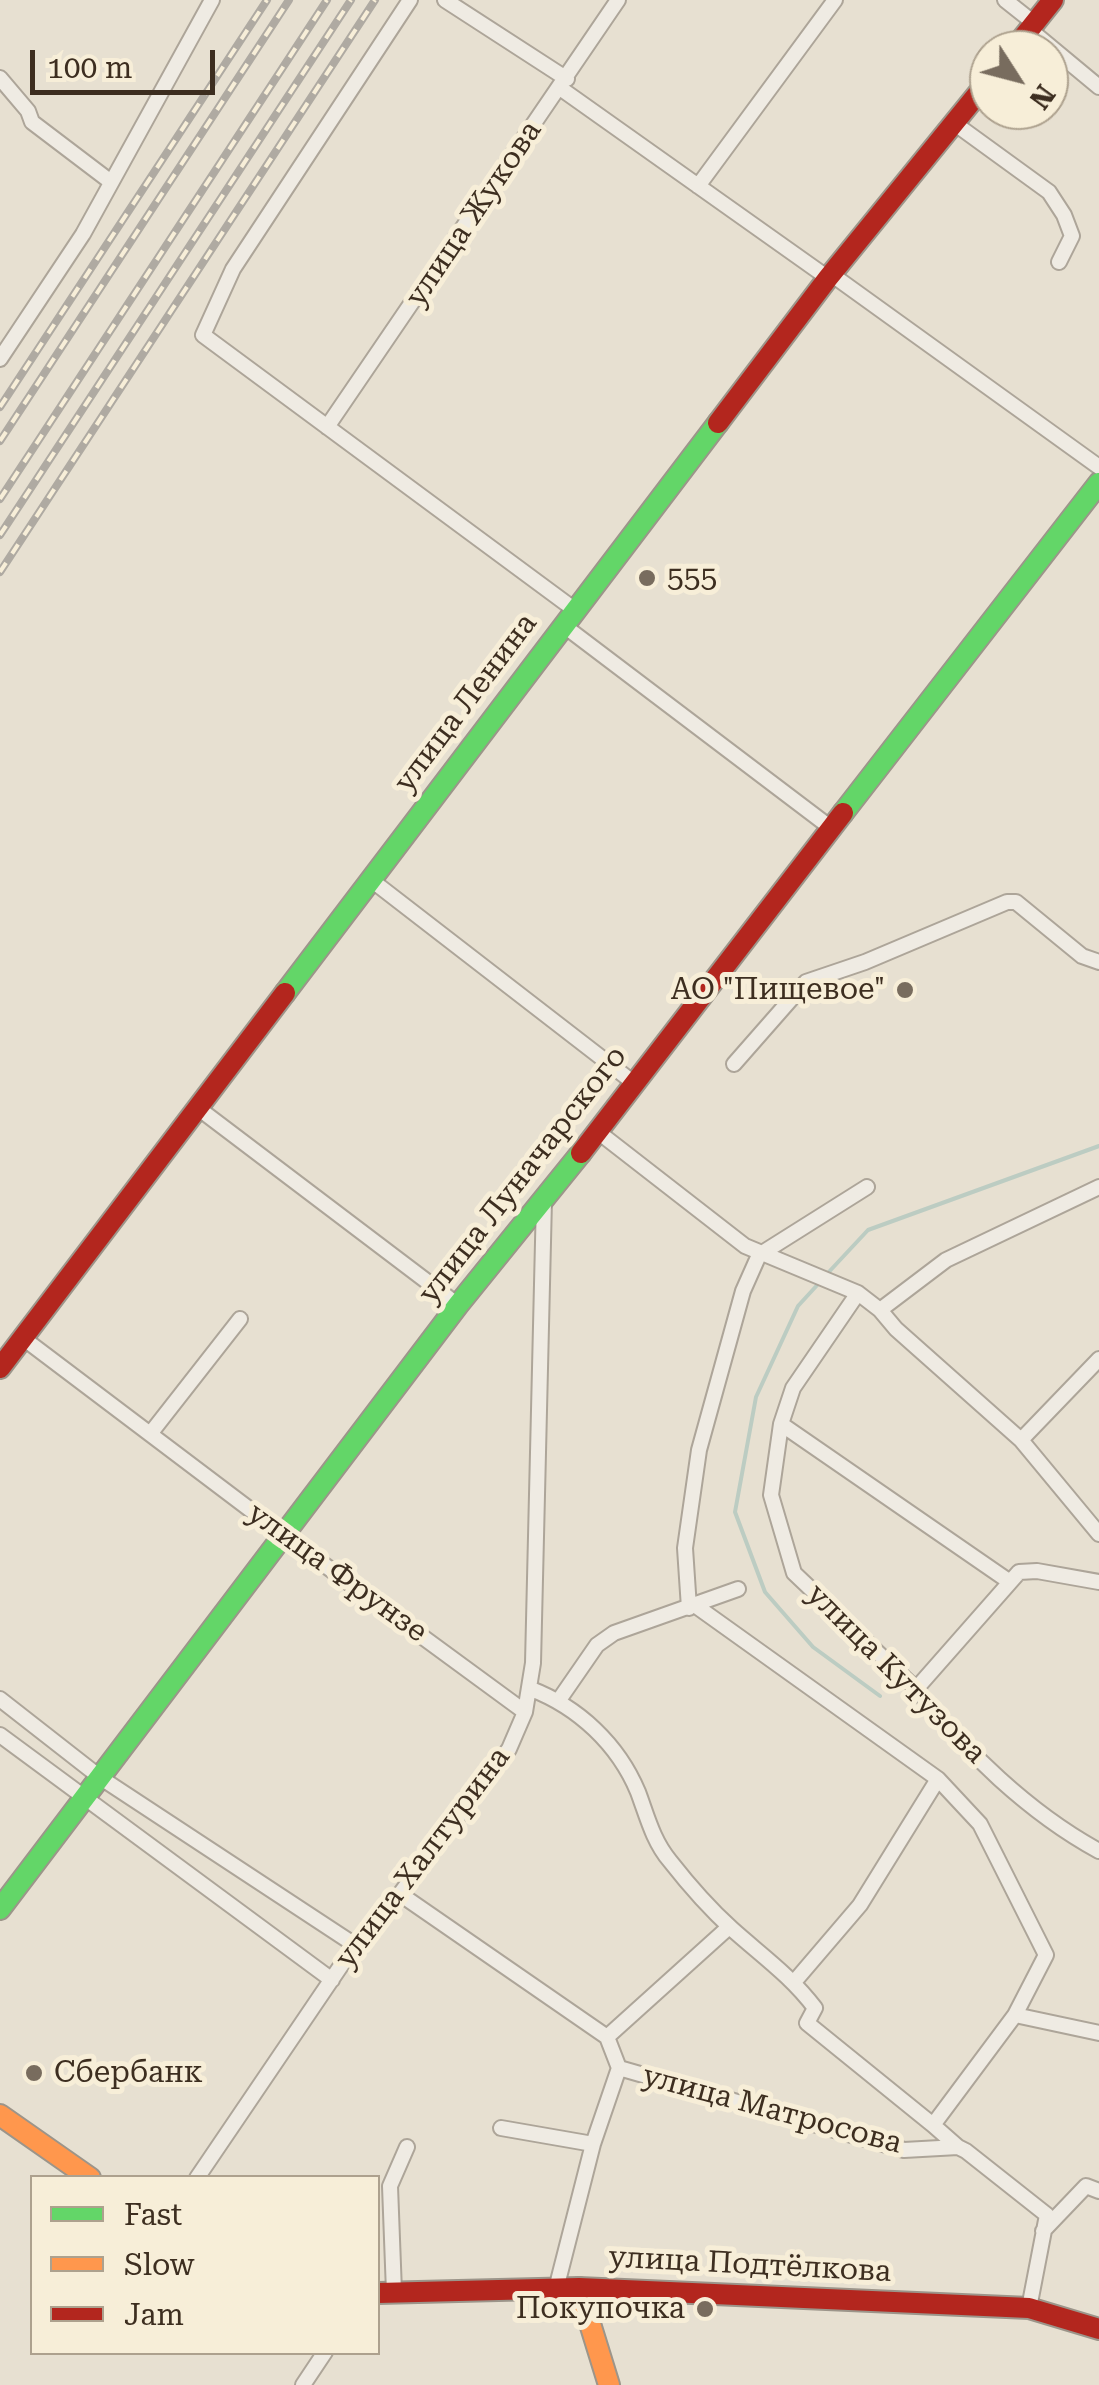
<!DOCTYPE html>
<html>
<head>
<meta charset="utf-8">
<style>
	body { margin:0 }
	#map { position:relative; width:1099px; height:2385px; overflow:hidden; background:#e7e0d1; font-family:"Roboto Serif",serif }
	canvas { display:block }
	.legend { position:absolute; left:30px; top:2175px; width:350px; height:180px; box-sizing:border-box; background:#f7eed8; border:2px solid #ada18e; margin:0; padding:12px 18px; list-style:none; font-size:30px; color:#3d2e20 }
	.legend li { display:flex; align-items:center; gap:20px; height:50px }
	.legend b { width:50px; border:2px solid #ada18e }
	.north { position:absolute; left:969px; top:30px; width:100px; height:100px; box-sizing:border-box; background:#f7eed8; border:2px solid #ada18e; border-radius:50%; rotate:126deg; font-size:28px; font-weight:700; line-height:40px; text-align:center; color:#3d2e20 }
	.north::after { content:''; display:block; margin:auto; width:35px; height:45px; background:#786c5e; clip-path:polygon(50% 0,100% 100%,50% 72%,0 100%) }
	.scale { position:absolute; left:30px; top:50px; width:185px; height:45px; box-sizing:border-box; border:5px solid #3d2e20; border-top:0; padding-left:12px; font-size:30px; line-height:35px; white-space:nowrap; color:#3d2e20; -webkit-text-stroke:8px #f7eed8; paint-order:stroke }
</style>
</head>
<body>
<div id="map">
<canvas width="1099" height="2385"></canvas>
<ul class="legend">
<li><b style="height:12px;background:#63d668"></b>Fast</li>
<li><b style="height:12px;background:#ff974d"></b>Slow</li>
<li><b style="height:12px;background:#b3261e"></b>Jam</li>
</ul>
<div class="north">N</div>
<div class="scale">100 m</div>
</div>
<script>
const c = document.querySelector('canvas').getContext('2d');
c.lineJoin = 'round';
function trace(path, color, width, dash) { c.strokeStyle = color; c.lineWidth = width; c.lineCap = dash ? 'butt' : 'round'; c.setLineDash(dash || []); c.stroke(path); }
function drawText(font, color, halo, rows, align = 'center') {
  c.font = font + ' "Roboto Serif",serif'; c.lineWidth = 10; c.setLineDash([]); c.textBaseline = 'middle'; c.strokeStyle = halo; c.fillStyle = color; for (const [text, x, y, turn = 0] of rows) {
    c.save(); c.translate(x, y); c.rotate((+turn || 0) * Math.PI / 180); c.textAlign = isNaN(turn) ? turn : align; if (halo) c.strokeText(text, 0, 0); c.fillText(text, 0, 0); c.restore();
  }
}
trace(new Path2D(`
	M826,1275L868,1230L1099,1146
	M820,1282L798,1306L756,1397L735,1512L765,1592L813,1647L880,1696`), '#bcccc2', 4);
const street = new Path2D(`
	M410,0L233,269L203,335L575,610
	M445,0L567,79
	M1005,0L1034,23
	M1029,29L1099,87
	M0,78L28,111L32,122L111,182
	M560,88L828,278
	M954,123L1049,192L1064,215L1072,236L1059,262
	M698,186L835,0
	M831,274L1099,467
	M0,359L83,234L212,0
	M327,427L618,0
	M563,625L831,828
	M370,879L634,1083
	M734,1064L806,982L865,962L1007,902H1016L1082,956L1099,962
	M198,1108L458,1305
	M597,1131L745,1246L858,1293L880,1310L896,1329L1021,1440L1099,1534
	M858,1293L793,1388L781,1424L771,1495L794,1573L916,1689C965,1751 1029,1813 1099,1851
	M880,1310L946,1260L1099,1187
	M23,1338L285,1536L525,1712
	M781,1424L1010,1582
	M150,1434L240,1319
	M1021,1440L1099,1359
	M696,1606L938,1779L980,1824L1046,1955L1015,2015L933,2125L958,2147
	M689,1608L685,1548L699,1450L743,1291L759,1255L867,1187
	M531,1689C578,1707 618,1744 638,1792C647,1816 653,1841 670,1861C688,1884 710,1909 732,1929C761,1955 791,1976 815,2008L807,2023L933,2125
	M916,1689L1019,1572L1037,1571L1099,1582
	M0,1699L101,1778L355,1945
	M559,1700L597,1645L614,1633L738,1589
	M0,1735L332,1980
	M400,1894L607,2037L619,2068L593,2144L556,2289
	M795,1981L860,1905L938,1779
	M1015,2015L1099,2033
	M607,2037L729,1927
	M619,2068L904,2150L958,2147L966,2151L1047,2215L1029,2308
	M501,2128L593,2144
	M197,2178L355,1945L400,1894L509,1749L525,1712L533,1663L544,1200
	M1043,2231L1086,2186L1099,2191
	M394,2292L390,2186L407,2147
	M303,2385L325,2352`);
const fast = new Path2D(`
	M843,813L1099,483
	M285,993L718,423
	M0,1909L458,1305L581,1153`);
const slow = new Path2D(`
	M0,2115L90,2178
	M579,2288L609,2385`);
const jam = new Path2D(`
	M1013,50L1053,0
	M718,423L828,278L989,80
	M581,1153L843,813
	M0,1368L285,993
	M378,2293L579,2288L1029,2308L1099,2329`);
trace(street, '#ada599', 18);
trace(fast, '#9c958a', 24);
trace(slow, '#9c958a', 24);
trace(jam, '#9c958a', 24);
trace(street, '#efebe3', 14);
trace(fast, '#63d668', 20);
trace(slow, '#ff974d', 20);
trace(jam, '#b3261e', 20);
const rail = new Path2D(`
	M0,407L267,0
	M0,441L289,0
	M0,499L327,0
	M0,535L351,0
	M0,572L375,0`);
trace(rail, '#afaaa2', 8);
trace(rail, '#f7eed8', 4, [11]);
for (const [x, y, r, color] of [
	[647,578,10,"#786c5e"],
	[905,990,10,"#786c5e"],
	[34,2073,10,"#786c5e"],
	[705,2309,10,"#786c5e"]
]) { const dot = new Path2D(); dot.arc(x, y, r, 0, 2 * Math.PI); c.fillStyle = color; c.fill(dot); trace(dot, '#f7eed8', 4); }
drawText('30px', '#3d2e20', '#f7eed8', [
	["улица Жукова",474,214,-56],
	["улица Ленина",466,703,-53],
	["улица Луначарского",523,1175,-52],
	["улица Фрунзе",337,1573,36],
	["улица Кутузова",896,1674,45],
	["улица Халтурина",423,1858,-53],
	["улица Матросова",772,2110,15],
	["улица Подтёлкова",750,2265,3]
]);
drawText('30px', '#3d2e20', '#f7eed8', [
	["555",667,578],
	["АО \"Пищевое\"",885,990,"right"],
	["Сбербанк",54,2073],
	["Покупочка",685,2309,"right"]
], 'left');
</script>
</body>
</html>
